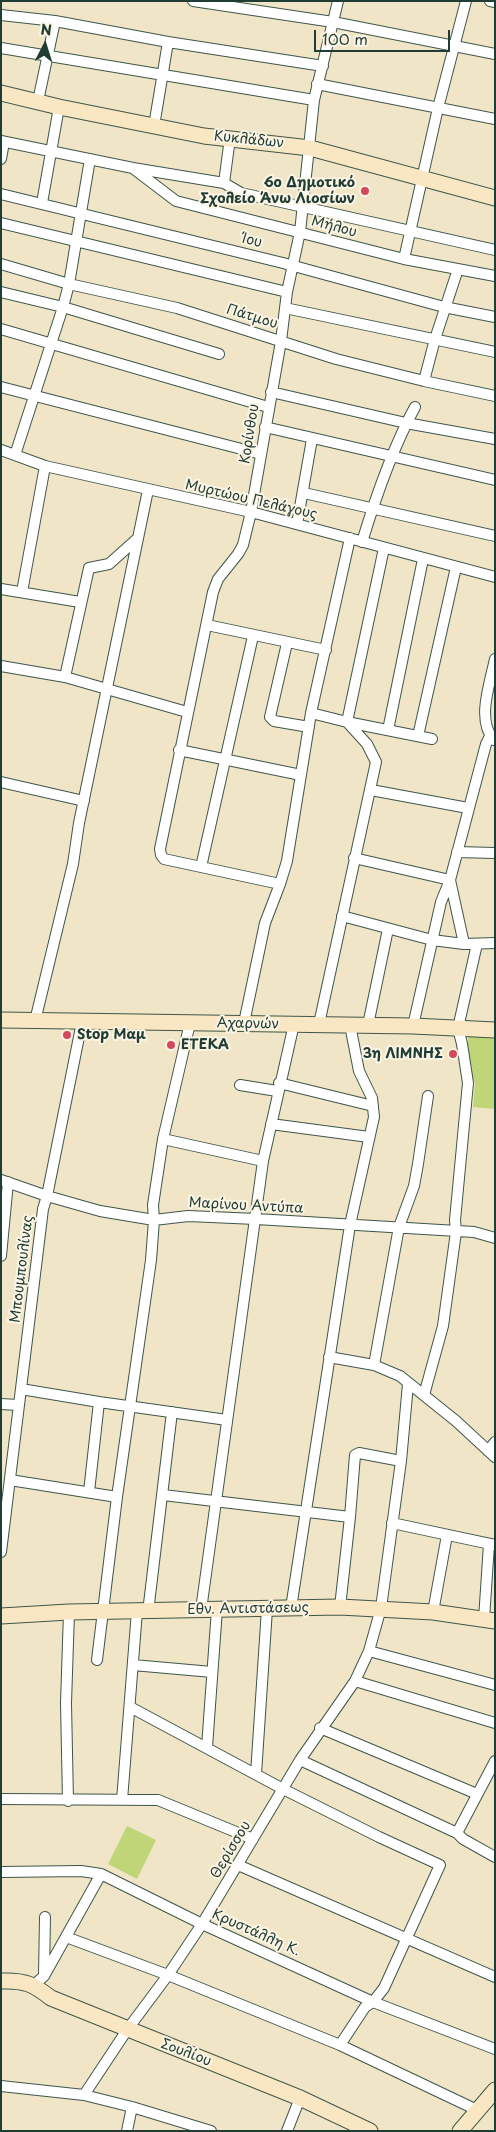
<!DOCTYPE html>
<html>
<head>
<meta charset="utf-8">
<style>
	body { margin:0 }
	#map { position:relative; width:496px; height:2132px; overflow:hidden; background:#f1e5c7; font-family:"Playpen Sans",sans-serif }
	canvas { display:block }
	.frame { position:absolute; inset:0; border:2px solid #1f3d34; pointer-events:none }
	.north { position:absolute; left:20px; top:20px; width:50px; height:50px; -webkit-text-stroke:4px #fcf5e5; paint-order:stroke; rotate:5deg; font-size:14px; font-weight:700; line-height:20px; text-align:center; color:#1f3d34 }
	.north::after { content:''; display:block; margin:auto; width:18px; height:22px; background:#1f3d34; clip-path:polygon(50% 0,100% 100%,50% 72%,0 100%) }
	.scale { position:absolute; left:314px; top:30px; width:136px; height:22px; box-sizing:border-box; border:2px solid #1f3d34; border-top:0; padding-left:6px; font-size:15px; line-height:18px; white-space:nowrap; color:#1f3d34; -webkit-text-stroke:4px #fcf5e5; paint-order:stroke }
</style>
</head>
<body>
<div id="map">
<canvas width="496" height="2132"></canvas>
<div class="frame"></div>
<div class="north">N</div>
<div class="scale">100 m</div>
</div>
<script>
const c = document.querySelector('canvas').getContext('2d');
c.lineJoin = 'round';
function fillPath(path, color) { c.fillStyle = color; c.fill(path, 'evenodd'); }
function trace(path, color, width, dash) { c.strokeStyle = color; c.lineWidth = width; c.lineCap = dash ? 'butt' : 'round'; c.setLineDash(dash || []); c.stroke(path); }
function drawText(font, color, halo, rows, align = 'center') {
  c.font = font + ' "Playpen Sans",sans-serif'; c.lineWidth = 4; c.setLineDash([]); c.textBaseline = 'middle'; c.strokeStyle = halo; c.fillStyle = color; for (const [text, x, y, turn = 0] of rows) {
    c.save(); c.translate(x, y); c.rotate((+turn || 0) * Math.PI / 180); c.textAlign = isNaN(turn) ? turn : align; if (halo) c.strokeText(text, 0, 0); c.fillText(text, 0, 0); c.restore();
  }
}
fillPath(new Path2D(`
	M468,1033L495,1037V1109L473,1107L475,1083L468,1065Z
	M127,1826L156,1840L137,1879L108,1864Z`), '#c0d578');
const street = new Path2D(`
	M193,1L333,22L495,54
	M490,1L495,2
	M1,15L55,21L168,42L323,66
	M1,48L314,100
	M317,84L495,119
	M38,101L55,21
	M154,126L168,42
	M1,141L133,168L224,183L241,193L495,250
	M1,159L4,142
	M134,169L176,201L404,259L495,276
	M224,183L230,138
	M1,194L283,263L444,307L495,317
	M42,203L59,107
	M1,223L287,292
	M404,259L438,108L466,1
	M1,264L69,284L177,308L336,359L424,381L495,396
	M1,292L63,307L219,354
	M285,308L495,352
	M1,329L268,407
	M424,381L435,339L458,269
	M1,387L261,454
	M271,392L406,423L495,439
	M265,427L495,480
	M1,450L45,466L251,512L495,577
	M15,455L63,307L69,284L90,159
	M304,493L495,536
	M297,524L312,439
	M362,542C376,496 392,449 415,407
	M1,589L80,602
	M22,592L45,466
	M207,625L326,650
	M287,643L270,717L274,721L309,727
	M1,666L65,677L187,712
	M65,677L89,568L109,564L138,538
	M311,713L347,722L432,739
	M388,730L423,559
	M418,736L456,567
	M494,740C476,721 490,683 495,659
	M179,750L301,775
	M1,782L84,801
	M371,790L468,808
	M457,852L495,853
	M354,858L450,880L464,944
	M201,867L253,636
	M280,884L287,861L311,713L350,538
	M342,916L432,940L464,944L495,943
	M35,1021L73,864L79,823L148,490
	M244,1023L265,923L280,884L164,859L161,855L160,849L213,592L218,579L238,554L243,545L251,512L281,341L287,292L300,232L314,100L338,1
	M319,1024L376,762L367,744L347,722L384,548
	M368,1025L388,929
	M413,1026L441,902L450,880L486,744L490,736
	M279,1083L373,1106
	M240,1085L277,1091
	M271,1124L369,1137
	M163,1139L263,1161
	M1,1180L47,1196L100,1211L154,1220L188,1216L256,1219L474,1232L495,1238
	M1,1256L8,1182
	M329,1357L374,1365L400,1376L456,1421L495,1457
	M374,1365L399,1227L414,1186L418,1164L428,1096
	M21,1389L99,1402L227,1420
	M424,1395L443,1326L456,1232L455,1220L468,1083L462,1044L458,1028L477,944
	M1,1404L18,1405
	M488,1451L495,1442
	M10,1480L117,1497
	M89,1492L99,1402
	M163,1495L350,1517
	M392,1523L495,1545
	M1,1552L43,1209L47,1196L82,1022
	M340,1607L350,1517L355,1455L359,1453L401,1461
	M291,1608L350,1225L374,1117L372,1098L359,1071L350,1025
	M201,1610L263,1161L294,1024
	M148,1612L172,1412
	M433,1612L447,1535
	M484,1619L489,1544
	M369,1651L495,1685
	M97,1660L117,1497L151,1260L154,1220L153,1205L163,1139L190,1023
	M133,1665L212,1672
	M355,1681L495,1723
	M130,1707L283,1789L379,1837L440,1865L384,1988L373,2002L365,2007L340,2045
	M320,1728L477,1794
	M207,1747L217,1609
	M300,1760L457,1833L463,1839L495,1857
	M256,1774L267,1609
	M1,1799L158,1800L253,1839
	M122,1800L137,1611
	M68,1801L66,1703L69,1612
	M457,1833L495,1761
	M238,1865L495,1977
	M1,1872L81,1871L101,1874L202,1924L373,2002L495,2049
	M66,1937L168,1975L340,2045L477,2110
	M44,1975L45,1917
	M34,1985L44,1976L101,1874
	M1,2086L84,2095L132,2107L211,2131
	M84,2095L127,2030L168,1975L202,1924L300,1760L355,1681L369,1651L381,1608L401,1461L408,1384
	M127,2131L132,2107
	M287,2131L300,2098`);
const secondary = new Path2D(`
	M1,93L59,107L204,136L310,148L495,198
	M1,1020L413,1026L495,1030
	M1,1616L69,1612L340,1607L433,1612L495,1621
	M1,1981C25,1980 33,1984 51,1998L300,2098L370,2131
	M460,2131L495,2090`);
trace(street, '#3e564a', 12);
trace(secondary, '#3e564a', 17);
trace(street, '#fff', 10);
trace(secondary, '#f9e7c3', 15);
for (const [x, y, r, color] of [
	[365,191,5,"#d1495b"],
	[67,1035,5,"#d1495b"],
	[171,1045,5,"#d1495b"],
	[453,1054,5,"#d1495b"]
]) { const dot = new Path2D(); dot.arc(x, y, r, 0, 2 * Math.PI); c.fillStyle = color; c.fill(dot); trace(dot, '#fcf5e5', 2); }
drawText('14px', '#1f3d34', '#fcf5e5', [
	["Κυκλάδων",249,140,6],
	["Μήλου",334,227,15],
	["Ίου",252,241,14],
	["Πάτμου",252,317,17],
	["Κορίνθου",250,434,-81],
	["Μυρτώου Πελάγους",251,500,13],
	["Αχαρνών",248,1024,1],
	["Μαρίνου Αντύπα",246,1206,3],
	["Μπουμπουλίνας",22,1269,-83],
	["Εθν. Αντιστάσεως",248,1609,-1],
	["Θερίσσου",231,1850,-59],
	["Κρυστάλλη Κ.",256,1933,24],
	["Σουλίου",186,2053,21]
]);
drawText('bold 14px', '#1f3d34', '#fcf5e5', [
	["6ο Δημοτικό",355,183],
	["Σχολείο Άνω Λιοσίων",355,199],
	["Stop Μαμ",77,1035,"left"],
	["ΕΤΕΚΑ",181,1045,"left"],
	["3η ΛΙΜΝΗΣ",443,1054]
], 'right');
</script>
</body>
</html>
